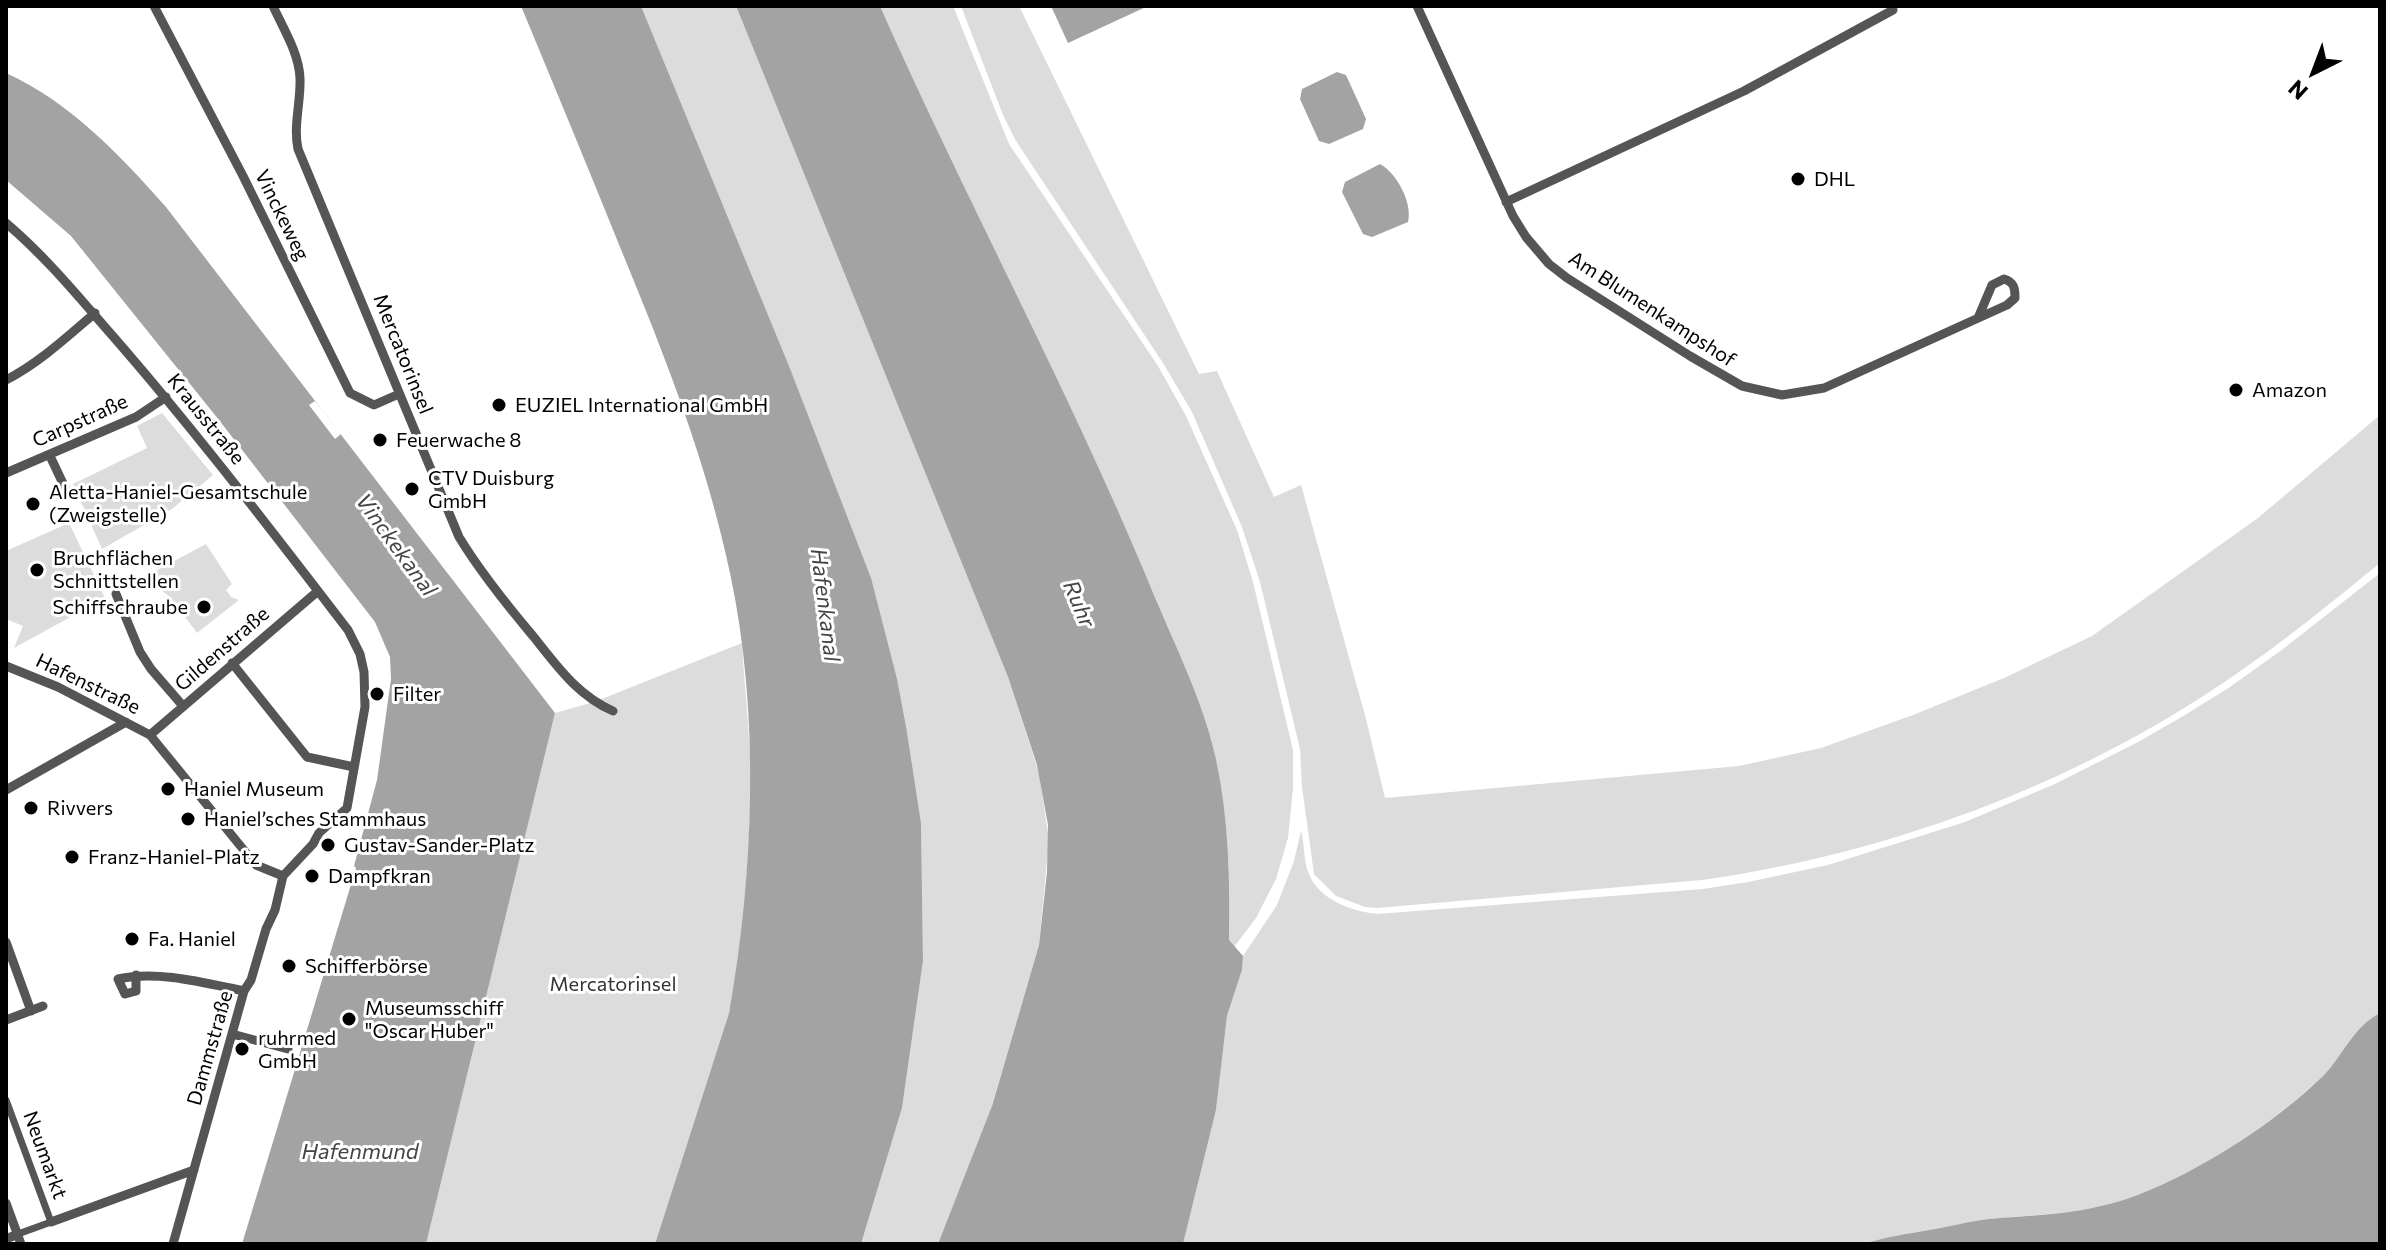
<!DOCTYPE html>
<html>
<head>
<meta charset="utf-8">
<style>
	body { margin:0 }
	#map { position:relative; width:2386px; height:1250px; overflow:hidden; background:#fff; font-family:Commissioner,sans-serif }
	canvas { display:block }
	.frame { position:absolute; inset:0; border:8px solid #000; pointer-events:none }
	.north { position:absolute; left:2274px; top:32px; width:80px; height:80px; -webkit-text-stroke:6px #fff; paint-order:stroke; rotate:222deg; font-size:22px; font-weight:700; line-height:32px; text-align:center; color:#000 }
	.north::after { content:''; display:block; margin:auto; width:28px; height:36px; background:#000; clip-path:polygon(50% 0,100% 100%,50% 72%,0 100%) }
</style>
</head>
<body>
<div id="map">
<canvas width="2386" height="1250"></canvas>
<div class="frame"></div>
<div class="north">N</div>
</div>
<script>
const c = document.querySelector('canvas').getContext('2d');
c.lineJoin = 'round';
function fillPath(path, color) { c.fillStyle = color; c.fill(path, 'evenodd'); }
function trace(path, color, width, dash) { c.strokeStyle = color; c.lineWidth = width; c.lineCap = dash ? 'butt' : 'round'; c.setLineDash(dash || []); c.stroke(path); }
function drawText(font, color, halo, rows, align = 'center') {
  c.font = font + ' Commissioner,sans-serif'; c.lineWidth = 6; c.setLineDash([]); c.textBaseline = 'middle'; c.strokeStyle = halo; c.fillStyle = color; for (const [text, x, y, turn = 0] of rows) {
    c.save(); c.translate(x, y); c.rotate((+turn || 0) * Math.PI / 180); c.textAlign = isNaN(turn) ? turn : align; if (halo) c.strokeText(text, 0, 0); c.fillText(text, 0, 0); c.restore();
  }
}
fillPath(new Path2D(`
	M641,6H736L1008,677L1039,773L1049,840L1039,945L992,1105L993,1108L938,1244H861L902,1108L923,961L921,823L907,732L787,361Z
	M880,6H953L1009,144L1158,366L1186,416L1237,530L1253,582L1293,750V789L1288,838L1276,879L1256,918L1234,947L1229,940C1230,880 1229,819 1216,759C1202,696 1171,638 1147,578C1066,384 965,198 880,6Z
	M961,6H1019L1199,374L1217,371L1274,497L1301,485L1366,719L1385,798L1739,766L1821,748L1913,715L2004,678L2092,636L2258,518L2380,415V563C2330,604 2279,645 2226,681C2071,786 1887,854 1702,880L1377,908L1365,907L1336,896L1314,874L1302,787L1300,749L1260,582L1242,527L1192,412L1163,363L1016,141L1003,115Z
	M162,413L213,475L172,509L102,549L73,484L147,448L137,426Z
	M69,523L105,598L14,648L23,626L6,619V551Z
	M206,544L232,584L226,590L231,597L239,600L197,633L170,597L157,587L148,575Z
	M2380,573V1013C2355,1029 2343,1056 2323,1076C2278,1119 2208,1166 2150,1191C2094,1215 2048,1213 1989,1219C1969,1221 1949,1227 1929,1230C1906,1234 1885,1237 1863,1244H1183L1216,1110L1227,1016L1242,970L1243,956L1277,905L1294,861L1301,831C1305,844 1303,861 1309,874C1319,900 1352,911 1377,914L1703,889L1748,882L1828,865L1965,822L2055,784L2140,741L2185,715L2230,687L2283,649Z
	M742,643C744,680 748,717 750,754C752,838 744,930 729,1013L655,1244H426L555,713L594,702Z`), '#dcdcdc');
fillPath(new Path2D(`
	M521,6H641L787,361L871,578L897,679L907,732L921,823L923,961L902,1108L861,1244H655L729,1013C754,873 760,713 730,573C707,463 665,356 622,252C589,170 555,88 521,6Z
	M736,6H880C965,198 1066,384 1147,578C1171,638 1202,696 1216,759C1229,819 1230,880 1229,940L1243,956L1242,970L1227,1016L1216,1110L1183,1244H938L992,1106L1039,945L1047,872L1048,825L1037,765L1008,677Z
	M1051,6H1148L1068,43Z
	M1337,72L1346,75L1366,119L1363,129L1329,144L1319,141L1300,99L1302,89Z
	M6,73C70,102 120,155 166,207L555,713L426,1244H242L356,868L354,866L377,780L391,679L390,657L375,622L219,420L71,236L6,180Z
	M1380,164C1397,173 1413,204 1408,222L1372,237L1363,234L1342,192L1345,182Z
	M2380,1013V1244H1863C1885,1237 1906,1234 1929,1230C1949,1227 1969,1221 1989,1219C2047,1214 2095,1214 2150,1190C2208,1166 2279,1119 2323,1076C2343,1056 2353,1027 2380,1013Z`), '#a3a3a3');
fillPath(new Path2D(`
	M315,401L341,434L335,439L309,405Z`), '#fff');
trace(new Path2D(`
	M6,1100L51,1222L18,1234`), '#555', 7);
trace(new Path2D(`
	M154,6L243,176L350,393L374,405L399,394
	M273,6C283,28 299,53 300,78C301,102 293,126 298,149L459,537C481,573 506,604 533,636C557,666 577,695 613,711
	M1417,6L1513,216L1526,237L1549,264L1567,278L1690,356L1742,386L1782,395L1824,388L2007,305L2015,298C2015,288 2014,282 2004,279L1992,285L1978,318
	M1506,202L1744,91L1893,10
	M6,223C46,257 77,295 111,334C194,429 271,530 348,630L360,654L364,672L365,707L347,808L319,833L313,844L283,876L275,910L266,929L251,980L244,991L173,1244
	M6,380C39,363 67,337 95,313
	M50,456L67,492
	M6,473L136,417L166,397
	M116,594L140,652L151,669L183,706
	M232,663L307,757L354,767
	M6,666L58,687L150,735L256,865L283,876
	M150,735L318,591
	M6,790L126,722
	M6,942L31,1011
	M136,975V991L125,994L118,979C158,970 205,983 244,991
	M6,1020L43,1006
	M232,1034L288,1049
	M6,1203L21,1244
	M51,1222L194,1170
	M6,1239L18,1234`), '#555', 9);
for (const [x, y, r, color] of [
	[1798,179,8,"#000"],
	[2236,390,8,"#000"],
	[499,405,8,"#000"],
	[380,440,8,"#000"],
	[412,489,8,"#000"],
	[33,504,8,"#000"],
	[37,570,8,"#000"],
	[204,607,8,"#000"],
	[377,694,8,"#000"],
	[168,789,8,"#000"],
	[31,808,8,"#000"],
	[188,819,8,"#000"],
	[328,845,8,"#000"],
	[72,857,8,"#000"],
	[312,876,8,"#000"],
	[132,939,8,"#000"],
	[289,966,8,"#000"],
	[349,1019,8,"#000"],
	[242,1049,8,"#000"]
]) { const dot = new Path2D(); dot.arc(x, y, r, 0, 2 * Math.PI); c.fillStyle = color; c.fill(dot); trace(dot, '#fff', 3); }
drawText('20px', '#000', '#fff', [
	["DHL",1814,179],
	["Amazon",2252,390],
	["EUZIEL International GmbH",515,405],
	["Feuerwache 8",396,440],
	["CTV Duisburg",428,478],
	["GmbH",428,501],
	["Aletta-Haniel-Gesamtschule",49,492],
	["(Zweigstelle)",49,515],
	["Bruchflächen",53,558],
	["Schnittstellen",53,581],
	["Schiffschraube",188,607,"right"],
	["Filter",393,694],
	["Haniel Museum",184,789],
	["Rivvers",47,808],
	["Haniel’sches Stammhaus",204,819],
	["Gustav-Sander-Platz",344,845],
	["Franz-Haniel-Platz",88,857],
	["Dampfkran",328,876],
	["Fa. Haniel",148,939],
	["Schifferbörse",305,966],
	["Museumsschiff",365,1008],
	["\"Oscar Huber\"",365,1031],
	["ruhrmed",258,1038],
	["GmbH",258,1061]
], 'left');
drawText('20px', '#000', '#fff', [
	["Vinckeweg",282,215,64],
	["Am Blumenkampshof",1652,309,33],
	["Mercatorinsel",403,354,68],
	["Krausstraße",206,419,51],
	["Carpstraße",80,421,-24],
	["Gildenstraße",222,649,-41],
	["Hafenstraße",88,684,26],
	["Dammstraße",210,1048,-74],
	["Neumarkt",45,1155,70]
]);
drawText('20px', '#333', '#fff', [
	["Mercatorinsel",613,984]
]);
drawText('italic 22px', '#444', '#fff', [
	["Vinckekanal",396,545,54],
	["Ruhr",1079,604,67],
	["Hafenkanal",825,605,83],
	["Hafenmund",360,1152]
]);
</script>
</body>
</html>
